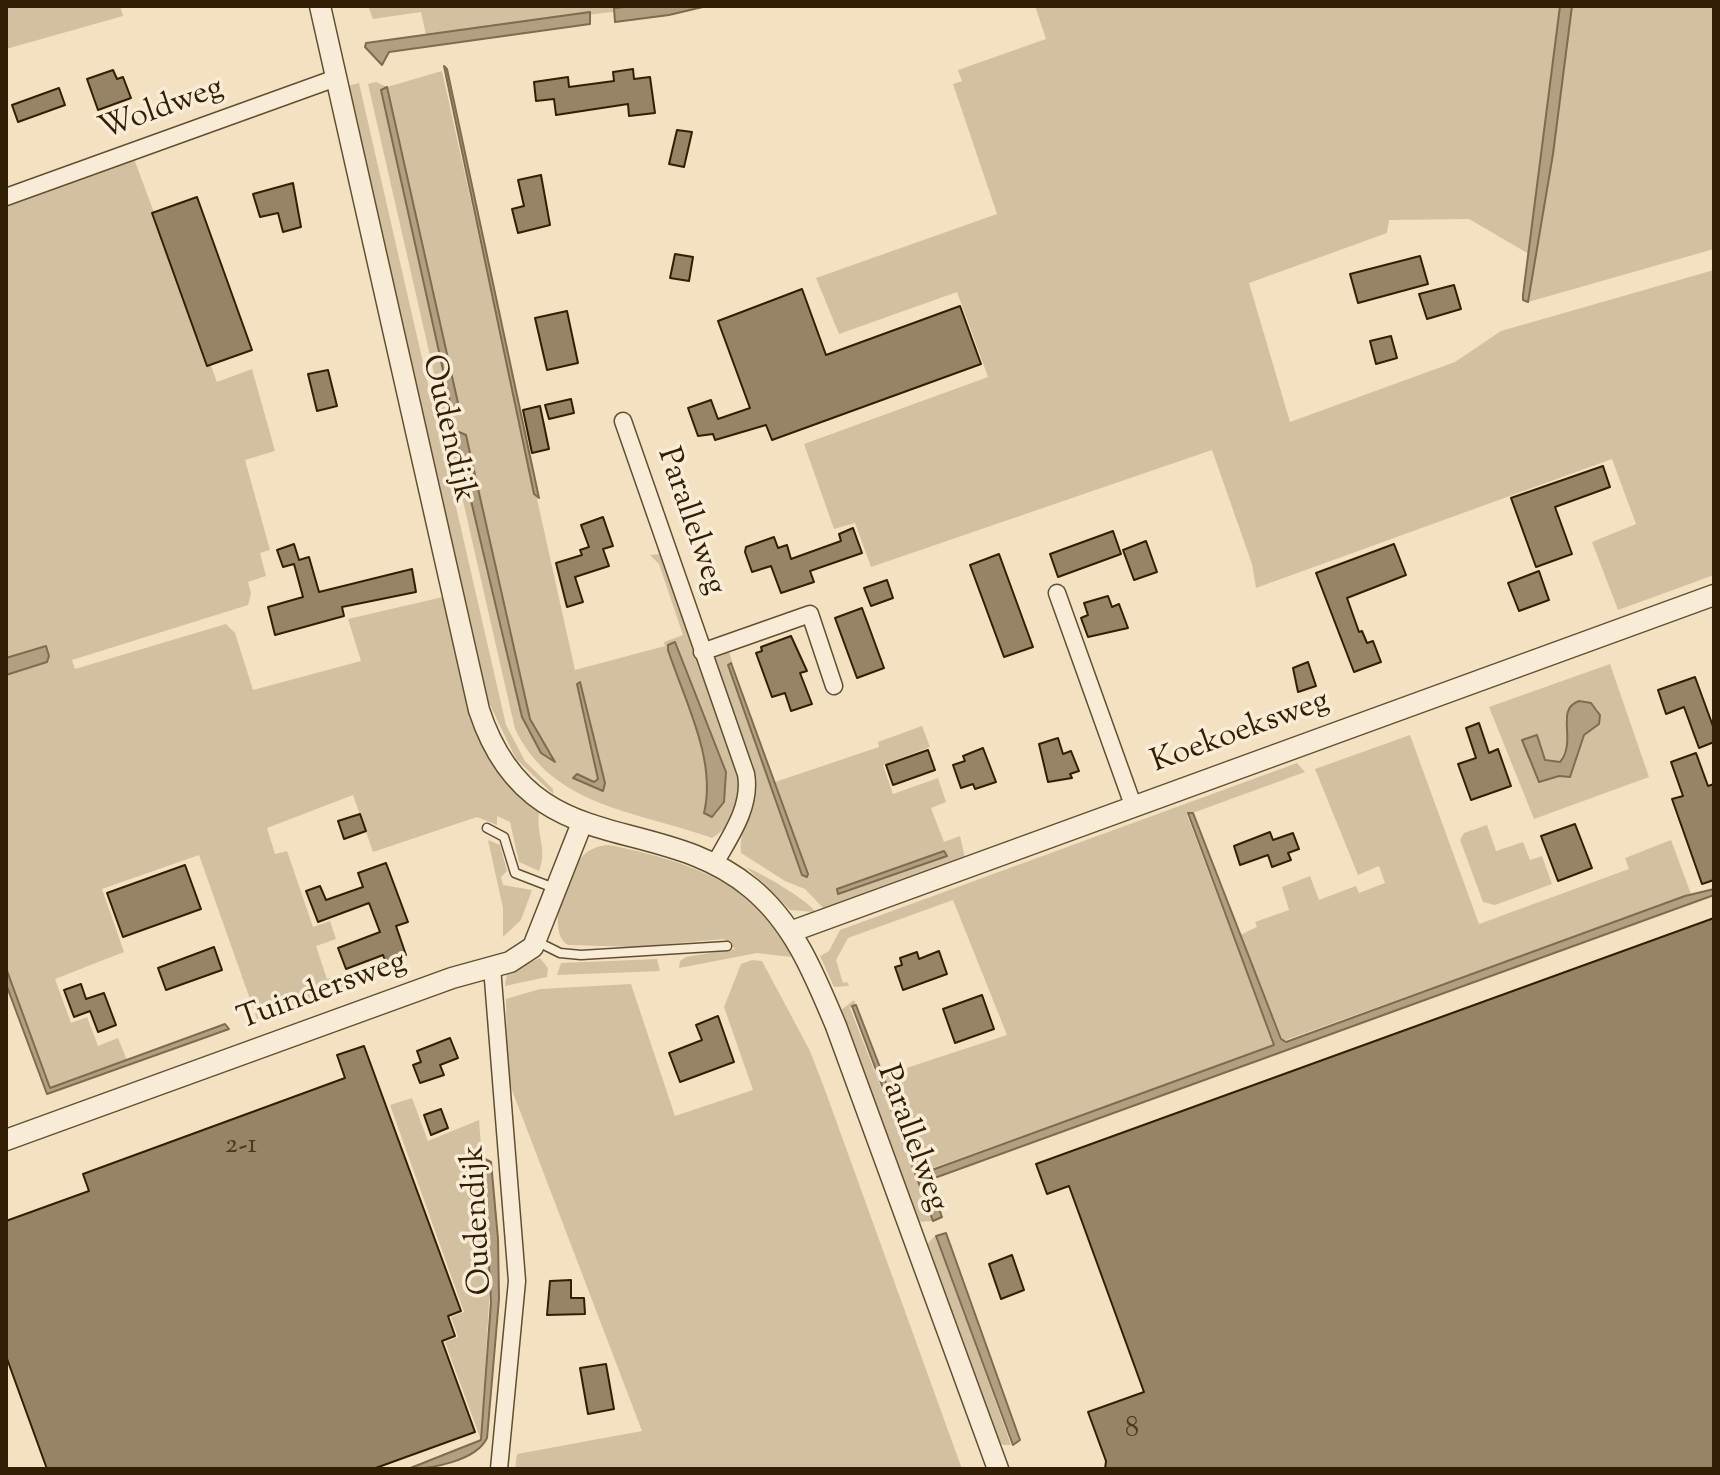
<!DOCTYPE html>
<html>
<head>
<meta charset="utf-8">
<style>
	body { margin:0 }
	#map { position:relative; width:1720px; height:1475px; overflow:hidden; background:#f4e1c2; font-family:"Sorts Mill Goudy",serif }
	canvas { display:block }
	.frame { position:absolute; inset:0; border:8px solid #321e02; pointer-events:none }
</style>
</head>
<body>
<div id="map">
<canvas width="1720" height="1475"></canvas>
<div class="frame"></div>
</div>
<script>
const c = document.querySelector('canvas').getContext('2d');
c.lineJoin = 'round';
function fillPath(path, color) { c.fillStyle = color; c.fill(path, 'evenodd'); }
function trace(path, color, width, dash) { c.strokeStyle = color; c.lineWidth = width; c.lineCap = dash ? 'butt' : 'round'; c.setLineDash(dash || []); c.stroke(path); }
function drawText(font, color, halo, rows, align = 'center') {
  c.font = font + ' "Sorts Mill Goudy",serif'; c.lineWidth = 7; c.setLineDash([]); c.textBaseline = 'middle'; c.strokeStyle = halo; c.fillStyle = color; for (const [text, x, y, turn = 0] of rows) {
    c.save(); c.translate(x, y); c.rotate((+turn || 0) * Math.PI / 180); c.textAlign = isNaN(turn) ? turn : align; if (halo) c.strokeText(text, 0, 0); c.fillText(text, 0, 0); c.restore();
  }
}
fillPath(new Path2D(`
	M6,6H120L123,16L6,49Z
	M368,6H634L612,12L426,35L421,12L373,19Z
	M1035,6H1560L1529,254L1469,219L1389,220L1387,233L1249,283L1290,422L1455,362L1501,331L1714,270V575L1618,610L1592,542L1636,524L1612,459L1256,588L1252,564L1212,450L871,567L855,523L834,529L804,444L988,377L957,292L839,334L816,278L997,214L953,84L962,81L958,70L1046,39Z
	M1572,6H1714V249L1528,302L1553,154Z
	M442,71L575,670L665,646L664,642L683,635L659,564L650,555L661,554L741,781C737,805 735,825 712,838C638,811 553,808 515,729L368,84L376,82L387,87ZM384,87L458,403L455,408L451,406L381,90ZM463,433L530,719L536,735L555,757L527,730L522,717L456,437ZM668,650L724,802L716,814L704,813C717,760 684,699 668,650Z
	M359,83L506,725L525,761L553,789V794L516,759L489,703L348,86Z
	M133,156L217,382L252,369L275,451L245,460L270,550L260,553L266,576L248,582L251,593L248,605L72,660L75,669L226,624L235,633L253,690L361,661L348,619L443,597L471,722L483,748L507,783L539,813C536,835 548,849 539,871L519,862L510,822L497,816V825L477,817L373,852L353,795L267,828L275,854L287,851L313,927L330,921L336,939L316,946L327,979L354,970L359,984L257,1019L199,855L102,889L124,952L55,979L71,1023L87,1017L98,1046L118,1038L127,1060L50,1088L6,968V675L44,663L45,646L6,658V203Z
	M729,652L733,664L728,666L802,875L808,874L775,782L879,747L878,742L922,726L930,747L883,765L893,794L938,778L946,802L931,808L944,842L960,836L965,858L825,910L805,889L785,881L741,853C738,822 761,795 752,761L746,759L714,658Z
	M1610,664L1649,777L1534,819L1489,707ZM1591,703L1599,711L1598,724L1584,735L1562,776L1538,782L1528,758L1537,736L1545,760L1559,762L1570,739L1565,718Z
	M1410,735L1479,924L1629,869L1625,858L1671,840L1691,894L1283,1041L1240,935L1257,927L1255,922L1289,910L1282,887L1310,876L1319,900L1356,886L1359,893L1385,883L1379,866L1358,875L1315,769Z
	M1297,763L1305,772L1187,815L1274,1045L919,1173L882,1076L1007,1035L953,900L848,938L836,960L843,983L847,982L849,986L834,987L820,956L829,951L840,930Z
	M1487,825L1496,851L1523,842L1530,860L1542,856L1552,884L1495,905L1483,902L1460,840L1464,833Z
	M488,840L500,845L507,871L501,877L503,885L532,890L521,920L503,937V908Z
	M609,845C679,859 763,883 791,957L757,953L679,968L680,961L686,957L735,949L724,939L635,947L568,945C545,930 567,876 581,858C587,850 599,845 609,845Z
	M746,867C759,872 810,901 815,912L790,910Z
	M540,958L548,968L547,977L505,986L507,973Z
	M657,959L660,971L557,975L561,963Z
	M752,960L762,961L810,1051L825,1090L962,1469H515L517,1454L642,1431L507,1077L506,999L540,989L631,984L675,1116L753,1090L724,1007L741,964Z
	M854,1000L856,1005L850,1008L933,1221L918,1222L841,1010Z
	M412,1098L428,1141L479,1120L491,1269L481,1440L445,1342L458,1337L451,1317L464,1312L390,1105Z
	M936,1235L1011,1445H1013H1003L997,1440L926,1245Z`), '#d3c0a1');
const water = new Path2D(`
	M634,6H707L669,15L615,22L614,8Z
	M1560,6H1572L1553,154L1528,302L1523,300V295Z
	M590,12V24L389,52L382,65L365,47L366,43Z
	M444,66L447,69L539,498L534,494Z
	M387,87L458,403L455,408L451,406L381,90Z
	M459,432L466,435L530,719L555,762L541,753L522,717L456,437Z
	M675,642L726,772L724,802L712,817L704,813C717,760 684,699 668,650V645Z
	M46,646L49,656L47,662L6,675V658Z
	M731,663L808,874L807,877L802,875L728,665Z
	M580,682L605,783L603,791L573,778L577,774L594,782L598,779L577,684Z
	M1579,701L1591,703L1600,715L1599,724L1584,735L1570,777L1559,776L1539,782L1522,740L1537,735L1545,760L1560,762C1578,740 1554,710 1579,701Z
	M1188,813H1193L1281,1039L1286,1042L1685,896L1714,889V895L929,1180L942,1217L933,1221L852,1006L856,1005L921,1174L1274,1045Z
	M944,851L947,856L838,894L837,889Z
	M6,968L50,1088L225,1024L229,1029L47,1094L6,984Z
	M483,1158L491,1162L498,1239L499,1299L487,1438C476,1461 431,1469 408,1469L481,1440L491,1302Z
	M946,1233L1020,1440L1013,1445L936,1236Z`);
fillPath(water, '#b29f81');
trace(water, '#7f6b4e', 2);
const building = new Path2D(`
	M633,69L634,79L650,77L655,113L629,116L628,104L556,115L554,99L536,101L534,82L568,77L569,87L614,81L613,72Z
	M113,70L117,79L123,77L131,98L98,110L87,79Z
	M59,88L65,105L18,122L12,105Z
	M677,130L692,132L684,167L669,164Z
	M541,175L550,225L518,233L512,209L524,206L518,180Z
	M293,183L301,227L283,232L278,213L260,217L253,194Z
	M197,197L252,350L207,366L152,213Z
	M675,254L693,257L689,281L670,278Z
	M1420,256L1428,284L1358,303L1350,274Z
	M1454,285L1461,309L1427,319L1419,294Z
	M802,289L826,355L960,306L981,364L772,440L766,425L715,440L713,434L698,436L688,408L711,400L718,419L750,408L718,321Z
	M567,311L578,363L547,370L535,318Z
	M1391,336L1397,358L1376,364L1370,341Z
	M328,370L337,406L317,411L308,374Z
	M571,399L574,413L549,419L545,405Z
	M540,406L549,449L532,453L523,410Z
	M1603,466L1610,487L1555,507L1572,554L1536,567L1511,498Z
	M603,517L613,546L603,549L609,566L575,577L583,602L567,607L556,563L582,555L580,550L589,547L581,525Z
	M853,528L862,553L810,571L814,582L781,593L771,566L752,572L745,552L746,547L774,537L778,548L787,545L791,559L841,541L839,534Z
	M1113,531L1121,554L1058,577L1050,554Z
	M1146,541L1157,572L1134,580L1123,550Z
	M294,544L299,560L309,557L319,592L412,569L416,592L342,607L344,616L275,635L268,607L303,597L294,564L283,567L277,550Z
	M1394,544L1406,575L1347,598L1359,632L1362,631L1367,643L1373,641L1381,662L1354,672L1316,573Z
	M999,554L1033,647L1004,657L970,565Z
	M1539,571L1549,600L1519,611L1508,583Z
	M887,580L893,598L871,606L864,588Z
	M1108,596L1112,607L1119,604L1128,628L1088,637L1081,618L1088,615L1084,603Z
	M862,608L884,668L857,678L835,618Z
	M791,636L807,671L800,673L812,704L791,711L785,693L772,697L756,653L762,651L761,647Z
	M1308,662L1316,686L1298,692L1293,668Z
	M1695,677L1714,729V742L1699,748L1684,707L1666,714L1658,690Z
	M1479,723L1489,753L1498,749L1511,786L1471,800L1458,764L1476,758L1466,728Z
	M1058,738L1063,754L1071,751L1079,771L1070,774L1072,778L1048,782L1039,744Z
	M983,748L996,782L975,789L973,784L961,788L953,765L965,761L963,756Z
	M928,750L935,770L893,785L886,765Z
	M1696,753L1708,786L1714,784V880L1702,884L1672,799L1683,796L1671,762Z
	M360,814L366,831L344,839L338,821Z
	M1575,824L1592,868L1558,881L1541,836Z
	M1270,832L1273,840L1293,833L1299,849L1288,853L1291,860L1272,867L1268,855L1240,865L1234,846Z
	M386,863L408,922L396,926L406,955L386,963L383,955L346,969L338,948L380,932L369,903L318,922L306,891L320,886L326,900L363,887L358,873Z
	M185,865L201,909L123,937L107,893Z
	M1714,918V1469H1105L1106,1461L1088,1412L1144,1392L1069,1186L1047,1194L1036,1164Z
	M214,947L222,970L166,990L158,968Z
	M939,951L947,974L903,990L895,967L902,965L900,958L917,952L919,959Z
	M81,984L86,999L104,993L116,1025L98,1032L90,1011L74,1017L64,990Z
	M982,995L994,1029L955,1043L943,1009Z
	M718,1016L734,1062L680,1082L669,1053L702,1040L696,1025Z
	M450,1038L458,1058L440,1065L444,1075L420,1083L413,1065L421,1062L417,1051Z
	M364,1046L461,1311L448,1316L455,1336L442,1341L475,1432L373,1469H47L6,1356V1221L89,1191L83,1174L345,1078L337,1055Z
	M441,1109L448,1128L431,1135L424,1115Z
	M1012,1255L1024,1290L1001,1299L989,1264Z
	M571,1280V1298H584L585,1314L547,1315L550,1281Z
	M606,1364L614,1409L588,1414L580,1368Z`);
fillPath(building, '#978366');
trace(building, '#321e02', 2);
const service = new Path2D(`
	M487,828L504,837L515,873L554,888
	M536,941L560,953L581,955L727,946`);
const minor = new Path2D(`
	M6,197L336,78
	M623,421L746,774C752,807 729,838 714,865
	M1057,593L1133,805
	M702,652L810,614L834,686
	M492,967L517,1281L499,1469`);
const tertiary = new Path2D(`
	M320,6L479,710C529,863 657,810 751,888C794,923 815,976 836,1026L998,1469
	M790,932L1714,595
	M6,1140L452,978L510,962L533,947L582,823`);
trace(service, '#624f32', 11);
trace(minor, '#624f32', 19);
trace(tertiary, '#624f32', 23);
trace(service, '#f8ecd7', 8);
trace(minor, '#f8ecd7', 16);
trace(tertiary, '#f8ecd7', 20);
drawText('28px', '#4b371b', null, [
	["2-1",241,1147],
	["8",1132,1431]
]);
drawText('32px', '#321e02', '#f8ecd7', [
	["Woldweg",162,111,-20],
	["Oudendijk",446,429,77],
	["Parallelweg",689,522,71],
	["Koekoeksweg",1241,734,-20],
	["Tuindersweg",323,993,-20],
	["Parallelweg",910,1139,70],
	["Oudendijk",480,1220,-93]
]);
</script>
</body>
</html>
